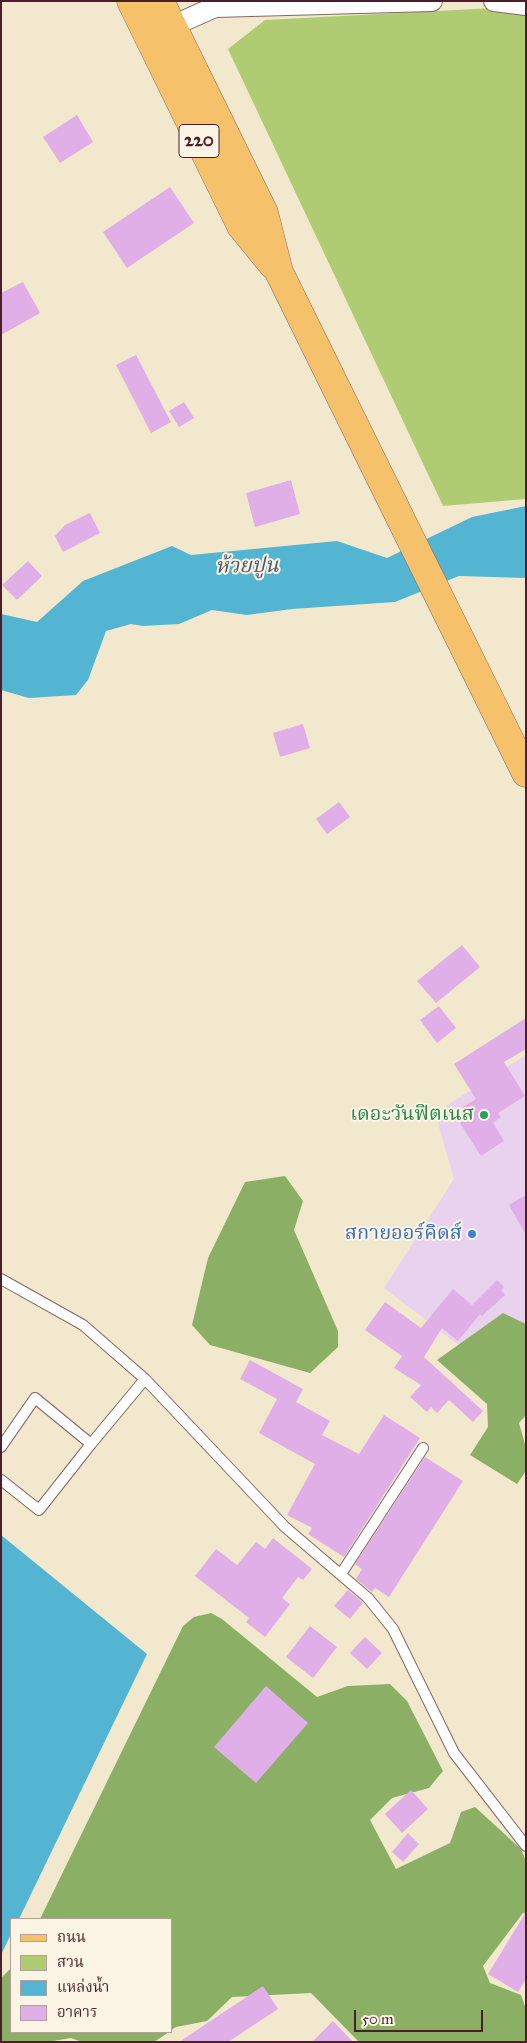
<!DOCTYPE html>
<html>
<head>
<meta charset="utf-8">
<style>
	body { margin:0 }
	#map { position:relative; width:527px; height:2043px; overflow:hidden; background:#f2e8cd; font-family:"IM FELL Great Primer","Noto Serif Thai",serif }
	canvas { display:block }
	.frame { position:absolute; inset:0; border:2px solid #4a1f2b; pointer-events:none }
	.legend { position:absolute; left:10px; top:1918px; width:162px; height:115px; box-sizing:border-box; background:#fcf5e5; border:1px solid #b59f9b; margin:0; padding:6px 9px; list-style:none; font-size:15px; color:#4a1f2b }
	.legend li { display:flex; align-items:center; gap:10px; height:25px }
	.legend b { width:25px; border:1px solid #b59f9b }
	.scale { position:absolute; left:354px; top:2010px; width:129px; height:22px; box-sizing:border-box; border:2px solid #4a1f2b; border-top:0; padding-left:6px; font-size:15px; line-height:18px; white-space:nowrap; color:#4a1f2b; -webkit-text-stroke:4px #fcf5e5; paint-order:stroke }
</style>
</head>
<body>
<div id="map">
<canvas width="527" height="2043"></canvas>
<div class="frame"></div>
<ul class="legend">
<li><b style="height:6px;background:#f5c16b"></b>ถนน</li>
<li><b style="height:14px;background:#afcc73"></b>สวน</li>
<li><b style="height:14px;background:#53b5d2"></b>แหล่งน้ำ</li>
<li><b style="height:14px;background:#e0afe8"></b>อาคาร</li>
</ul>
<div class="scale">50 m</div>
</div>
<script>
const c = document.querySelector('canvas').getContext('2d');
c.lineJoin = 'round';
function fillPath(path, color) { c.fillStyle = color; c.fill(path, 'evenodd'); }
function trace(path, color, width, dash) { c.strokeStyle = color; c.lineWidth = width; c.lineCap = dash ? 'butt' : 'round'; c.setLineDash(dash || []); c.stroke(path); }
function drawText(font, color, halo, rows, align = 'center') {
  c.font = font + ' "IM FELL Great Primer","Noto Serif Thai",serif'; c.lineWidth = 4; c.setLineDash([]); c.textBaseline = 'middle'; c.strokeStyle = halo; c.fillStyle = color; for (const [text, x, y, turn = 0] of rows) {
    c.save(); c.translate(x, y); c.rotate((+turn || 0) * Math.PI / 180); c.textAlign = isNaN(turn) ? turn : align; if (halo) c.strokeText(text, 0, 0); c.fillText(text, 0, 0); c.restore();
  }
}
fillPath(new Path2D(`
	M526,1055V1327L481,1362L384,1288L454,1179L435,1113Z`), '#e8d2ee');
fillPath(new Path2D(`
	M494,8L526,12V499L443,506L228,49L265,20Z`), '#afcc73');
fillPath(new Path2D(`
	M285,1176L303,1201L294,1230L338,1331V1347L310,1373L210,1345L192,1325L208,1258L245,1182Z
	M503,1313L526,1324V1415L519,1423L526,1448V1471L517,1484L470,1455L488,1427L487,1404L437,1360Z
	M211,1613L222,1619L317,1697L348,1686L390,1684L407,1701L443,1771L429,1788L392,1798L370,1820L396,1869L450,1843L461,1812L475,1807L521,1849L526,1861V1914L523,1913L483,1966L490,1983L521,1995L526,2009V2042H359L311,1993L232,1997L207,2021L176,2027L171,2030V1919H40L183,1626L194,1617Z
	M11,1968V2032H169L154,2042H82L71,2038L47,2042H1V1978Z`), '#8bb065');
fillPath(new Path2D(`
	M526,506V578L459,576L395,602L292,609L247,615L212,610L179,624L143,626L131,624L106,631L88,680L76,695L29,698L1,690V614L37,622L83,581L172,546L191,555L337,541L387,558L472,517Z
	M1,1535L147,1654L19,1919H11V1934L1,1955Z`), '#53b5d2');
fillPath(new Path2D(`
	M77,115L93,142L60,163L43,137Z
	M170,187L194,223L127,268L103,232Z
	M23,282L40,313L1,335V293Z
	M136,355L171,422L151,433L116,365Z
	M184,402L194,418L179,427L169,411Z
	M291,480L300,514L255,527L246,493Z
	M90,513L100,533L63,552L55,536L65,525Z
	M28,561L42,576L17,600L2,585Z
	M303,724L310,748L280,757L273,733Z
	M339,802L350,817L327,834L316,819Z
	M462,945L480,967L436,1003L417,981Z
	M439,1006L456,1028L437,1043L420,1020Z
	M526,1018V1049L504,1062L525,1096L498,1113L501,1117L493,1123L504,1141L481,1156L460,1123L469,1118L463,1107L476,1099L454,1064Z
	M526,1195V1235L509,1205Z
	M497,1280L504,1287L501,1290L505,1295L482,1316L480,1314L458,1341L442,1328L424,1357L483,1411L473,1422L449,1400L437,1413L431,1407L427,1412L410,1397L421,1385L394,1368L402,1356L365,1330L385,1302L421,1328L453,1289L472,1305Z
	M250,1360L303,1389L296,1402L330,1421L322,1435L359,1454L384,1415L420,1438L344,1557L308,1534L312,1528L287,1515L315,1464L259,1433L277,1399L240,1379Z
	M425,1457L463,1481L389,1597L375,1588L372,1592L356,1579L362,1569L355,1564Z
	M273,1538L312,1569L303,1580L298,1577L282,1598L290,1604L265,1637L246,1622L249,1618L195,1576L216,1549L237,1565L256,1542L265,1549Z
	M348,1590L363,1603L350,1619L334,1606Z
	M310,1626L337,1647L313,1678L286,1657Z
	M365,1637L382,1653L367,1669L350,1653Z
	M266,1686L308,1723L256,1783L214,1747Z
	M411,1790L428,1809L402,1833L385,1814Z
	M408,1833L419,1844L403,1862L392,1852Z
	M526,1912V1979L518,1992L488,1974Z
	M263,1986L278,2009L228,2042H179Z
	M333,2021L353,2042H312Z`), '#e0afe8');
const lane = new Path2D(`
	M1,1279L83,1325L145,1379L285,1527L368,1598L393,1629L454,1753L526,1846
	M91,1444L145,1379
	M1,1447L35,1398L91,1444L39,1510L1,1480
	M341,1574L423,1448`);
const street = new Path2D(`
	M494,1L526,5
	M172,26L215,7L432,1`);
const primary = new Path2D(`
	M131,1L241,226L273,265
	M160,1L264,213L279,272L526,773`);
trace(lane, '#856564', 12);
trace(street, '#856564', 22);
trace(primary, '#856564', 29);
trace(lane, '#fff', 10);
trace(street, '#fff', 20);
trace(primary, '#f5c16b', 28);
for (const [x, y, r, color] of [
	[484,1115,5,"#2e9e5b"],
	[472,1234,5,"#3f7fe0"]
]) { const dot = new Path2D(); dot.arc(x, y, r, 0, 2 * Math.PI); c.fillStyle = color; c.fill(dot); trace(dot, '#fcf5e5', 2); }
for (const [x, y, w] of [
	[199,141,40]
]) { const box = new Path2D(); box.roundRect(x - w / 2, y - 16.5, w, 33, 4); c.fillStyle = '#fcf5e5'; c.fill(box); trace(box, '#4a1f2b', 1); }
drawText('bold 19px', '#4a1f2b', null, [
	["220",199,141]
]);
drawText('20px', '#27864d', '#fcf5e5', [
	["เดอะวันฟิตเนส",474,1115]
], 'right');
drawText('20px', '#366cbe', '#fcf5e5', [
	["สกายออร์คิดส์",462,1234]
], 'right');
drawText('italic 21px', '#4d5465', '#fcf5e5', [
	["ห้วยปูน",247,567,-1]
]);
</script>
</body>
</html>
